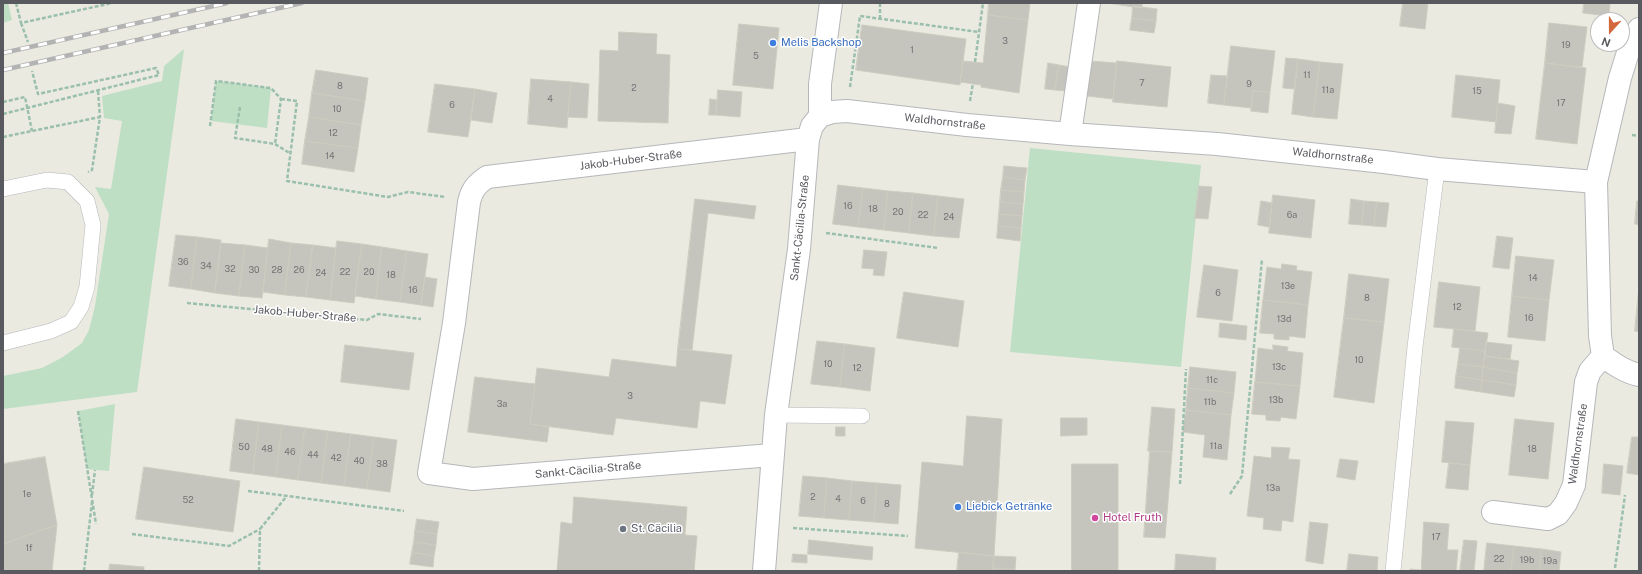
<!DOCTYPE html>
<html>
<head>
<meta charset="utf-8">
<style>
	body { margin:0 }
	#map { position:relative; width:1642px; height:574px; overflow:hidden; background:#eaeae0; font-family:"Public Sans",sans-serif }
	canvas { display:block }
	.frame { position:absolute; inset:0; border:4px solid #595a5f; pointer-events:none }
	.north { position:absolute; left:1590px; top:12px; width:40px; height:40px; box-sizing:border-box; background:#fff; border:1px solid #bdbdbf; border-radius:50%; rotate:201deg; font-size:11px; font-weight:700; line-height:16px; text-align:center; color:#595a5f }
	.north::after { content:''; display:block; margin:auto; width:14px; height:18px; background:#d3673d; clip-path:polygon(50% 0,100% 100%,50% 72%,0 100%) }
</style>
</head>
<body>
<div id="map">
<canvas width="1642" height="574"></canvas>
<div class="frame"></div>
<div class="north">N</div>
</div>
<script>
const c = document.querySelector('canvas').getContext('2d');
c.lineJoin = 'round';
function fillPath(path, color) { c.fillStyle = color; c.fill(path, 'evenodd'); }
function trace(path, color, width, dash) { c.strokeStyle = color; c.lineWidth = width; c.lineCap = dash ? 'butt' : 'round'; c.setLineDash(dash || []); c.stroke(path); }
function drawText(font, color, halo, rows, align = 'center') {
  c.font = font + ' "Public Sans",sans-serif'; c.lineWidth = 3; c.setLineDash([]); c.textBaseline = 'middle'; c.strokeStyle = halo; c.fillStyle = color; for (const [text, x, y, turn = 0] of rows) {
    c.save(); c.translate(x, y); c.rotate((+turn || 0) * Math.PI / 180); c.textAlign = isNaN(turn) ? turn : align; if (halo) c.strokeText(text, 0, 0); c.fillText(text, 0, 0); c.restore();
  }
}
fillPath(new Path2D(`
	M3,3H8L12,20L3,23Z
	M184,49L137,392L3,409V376L42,368L63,357L82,343L89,330L95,306L109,214L95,187L111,189L122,121L104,118L102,96L162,81L164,66Z
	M216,81L271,88L267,128L211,121Z
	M1030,148L1201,165L1181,367L1010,352Z
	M115,404L109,471L87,469L78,411Z`), '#bfdfc5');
const building = new Path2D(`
	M989,3H1030L1028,20L988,15Z
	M1108,3H1142V8Z
	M1403,3H1428L1425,29L1400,26Z
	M1584,3H1610L1609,16L1583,13Z
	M1133,6L1157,9L1156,21L1132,18Z
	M988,15L1028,20L1019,93L981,87V85L960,82L963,61L983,63Z
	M1132,18L1156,21L1154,33L1130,30Z
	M1549,23L1587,27L1582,67L1545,63Z
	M739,24L779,28L773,89L733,85Z
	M862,25L966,39L960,85L856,70Z
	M619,32L657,34L656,54L670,55L668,123L598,121L600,50L618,51Z
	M1231,46L1275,51L1270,92L1253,91L1251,108L1224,105Z
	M1286,58L1298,59L1295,89L1283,88Z
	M1298,59L1320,62L1313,117L1292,114Z
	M1090,61L1117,63L1113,99L1087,96Z
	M1117,61L1171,67L1167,107L1113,102Z
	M1320,62L1343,64L1337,119L1313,117Z
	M1048,63L1059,65L1055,90L1045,89Z
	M1545,63L1586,68L1577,144L1536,139Z
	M1059,65L1070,67L1066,91L1055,90Z
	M316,70L368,78L365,101L312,93Z
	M1211,75L1227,76L1224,105L1208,103Z
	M1456,75L1500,80L1496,122L1452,117Z
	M531,79L571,82L567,128L528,124Z
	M571,82L589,84L587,118L568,117Z
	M435,84L475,89L468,137L428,132Z
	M475,89L497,93L492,123L471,120Z
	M718,90L742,92L740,117L716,115Z
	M1253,91L1270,92L1268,113L1251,111Z
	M312,93L365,101L361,125L309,117Z
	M710,99L717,100L716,115H709Z
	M1498,103L1515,106L1511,134L1495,133Z
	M309,117L361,125L358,148L305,141Z
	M305,141L358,148L354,172L302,164Z
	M1004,166L1027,168L1025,180L1003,177Z
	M1003,177L1025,180L1024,192L1001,190Z
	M838,185L863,188L858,227L833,224Z
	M1199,186L1212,187L1208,219L1195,218Z
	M863,188L888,191L884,230L858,227Z
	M1001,190L1024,192L1023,204L1000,202Z
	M888,191L913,193L909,233L884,230Z
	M913,193L938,196L934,236L909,233Z
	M1273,195L1315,200L1311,238L1269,233Z
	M938,196L964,199L959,238L934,236Z
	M695,199L756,206L754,219L708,213L692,350L678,349Z
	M1351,199L1364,201L1362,225L1349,224Z
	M1261,201L1272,203L1269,227L1258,225Z
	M1364,201L1377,202L1374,226L1362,225Z
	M1637,201H1639V225L1635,224Z
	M1000,202L1023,204L1022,216L999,214Z
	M1377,202L1389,203L1386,227L1374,226Z
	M999,214L1022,216L1021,228L998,226Z
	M998,226L1021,228L1020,241L997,238Z
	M176,235L197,237L191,289L169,286Z
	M1497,236L1513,238L1509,269L1493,267Z
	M197,237L221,240L215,293L191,289Z
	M269,239L291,243L285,295L263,292Z
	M337,241L362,244L354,303L330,300Z
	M221,243L245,245L239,296L215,293Z
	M291,243L313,245L306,297L285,295Z
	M362,244L382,247L376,299L355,296Z
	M245,245L268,248L262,298L239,296Z
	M313,245L336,248L330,300L306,297Z
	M382,247L407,251L400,302L376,299Z
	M864,250L887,252L884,276L873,275L874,269L862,268Z
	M407,251L428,254L421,305L400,302Z
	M1516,256L1554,260L1549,300L1512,296Z
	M1282,264L1297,266L1296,270L1312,272L1308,305L1263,300L1267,267L1281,269Z
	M1204,265L1238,270L1232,321L1197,317Z
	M1349,274L1389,279L1384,322L1344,318Z
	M425,277L437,279L433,307L421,305Z
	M1439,282L1480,287L1475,331L1434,327Z
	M1639,287V332L1635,331Z
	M904,292L964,301L958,347L897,338Z
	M1512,296L1549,300L1545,341L1508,337Z
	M1263,300L1308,305L1305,338L1289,336V340L1274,339V334L1260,333Z
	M1344,318L1384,322L1374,403L1334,397Z
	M1220,323L1247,326L1246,340L1219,337Z
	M1454,329L1488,333L1485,351L1452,347Z
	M817,341L845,344L840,387L811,384Z
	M1486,342L1512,345L1510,359L1485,356Z
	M845,344L875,348L870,391L840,387Z
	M345,345L414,353L409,390L341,382Z
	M1273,345L1288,347L1287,351L1303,353L1300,386L1255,382L1258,348L1273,350Z
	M1460,348L1485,351L1483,367L1458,364Z
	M678,349L732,355L725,404L700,401L697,428L616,418L613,435L530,424L537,368L609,377L612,359L676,367Z
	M1485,356L1519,361L1517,373L1483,367Z
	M1458,364L1483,367L1482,380L1456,376Z
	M1190,367L1236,372L1234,393L1188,388Z
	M1483,367L1517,373L1516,385L1482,380Z
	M1456,376L1482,380L1481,392L1455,388Z
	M475,377L535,384L530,424L549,427L547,442L468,432Z
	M1482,380L1516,385L1514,397L1481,392Z
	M1255,382L1300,386L1296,419L1281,417L1280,421L1266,420V415L1252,414Z
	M1188,388L1234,393L1231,415L1186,410Z
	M1152,407L1175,409L1172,452L1148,451Z
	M1186,410L1231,415L1227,460L1203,457L1205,435L1183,432Z
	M967,416L1002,419L994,556L915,548L922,462L963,466Z
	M1061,418H1087V435L1061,436Z
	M236,419L259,422L253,474L230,471Z
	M1515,419L1554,423L1548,479L1509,475Z
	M1446,421L1474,423L1470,465L1442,462Z
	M259,422L282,425L276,477L253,474Z
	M282,425L305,428L298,480L276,477Z
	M836,427H845V436H836Z
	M305,428L328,431L321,483L298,480Z
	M328,431L351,434L344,486L321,483Z
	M351,434L374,437L367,489L344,486Z
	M374,437L397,440L390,492L367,489Z
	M1632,437H1639V475L1627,473Z
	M1272,447L1290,448L1288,459L1300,460L1293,522L1282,520L1281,531L1263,529L1264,518L1247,516L1254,456L1271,458Z
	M1150,451L1172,452L1165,538L1144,537Z
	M45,457L57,525L4,544L3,464Z
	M1340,459L1358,461L1355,480L1337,477Z
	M1449,463L1470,465L1468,490L1446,488Z
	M1072,464H1118V571H1072Z
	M1604,464L1623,466L1620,495L1602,493Z
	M144,467L240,481L233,532L136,519Z
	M803,476L827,478L824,518L799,516Z
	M827,478L852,481L849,520L824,518Z
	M852,481L877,483L874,522L849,520Z
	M877,483L901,485L898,524L874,522Z
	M574,497L687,507L685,535L697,536L694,571H557L561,522L572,524Z
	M417,519L439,522L437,534L415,531Z
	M1310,522L1328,524L1323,564L1306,561Z
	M1424,522L1449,524L1447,550H1458L1456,571H1410V569L1421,570Z
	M57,525L52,571H3L4,544Z
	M415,531L437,534L436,545L414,542Z
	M809,540L873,547L872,560L808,554Z
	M1464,540L1477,541L1474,571H1460Z
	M414,542L436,545L434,556L412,552Z
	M1487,543L1514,546L1511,571H1484Z
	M1514,546L1542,549L1539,571H1511Z
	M1542,549L1561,552L1559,571H1539Z
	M412,552L434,556L433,567L410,564Z
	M959,552L994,556L993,571H957Z
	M793,554L807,555V563L792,562Z
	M1176,554L1216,558L1215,571H1175Z
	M1349,554L1378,557L1377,571H1347Z
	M994,556L1016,557L1015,569L993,568Z
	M110,564L144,567V571H109Z
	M993,568L1015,569V571H993Z`);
fillPath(building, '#c5c4bd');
trace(building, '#ceccbf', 1);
const service = new Path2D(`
	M3,189L47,180L68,182L87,201L93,225L87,287L81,307L71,322L51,331L3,343
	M776,415L862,416
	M1393,571L1415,347L1437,169`);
const minor = new Path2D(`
	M1639,29L1630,46L1620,78L1596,182L1600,336L1603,356C1614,364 1625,372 1639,375
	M820,116L832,112L847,111L967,125L1070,134L1217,144L1384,162L1437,169L1596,182
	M1070,134L1089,3
	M772,455L473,479L429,473L454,323L469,202C472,189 477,184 487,177L808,139
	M1493,512L1548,519L1558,514L1566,503L1574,485L1586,382L1590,371L1603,356
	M764,571L776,415L799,249L808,139L812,126L820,116V84L831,3`);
trace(service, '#b6b7bb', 16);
trace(minor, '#b6b7bb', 24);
trace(new Path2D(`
	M16,3L21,23L112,3
	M880,19V3
	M21,23L28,42
	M975,62L983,3
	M850,87L860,16L979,32
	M98,91L100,117
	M281,99L297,101L287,181L388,197L408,192L445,197
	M970,101L973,83
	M3,102L25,97L32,131
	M240,107L235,138L275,144L291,154
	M3,114L159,75L156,68L38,94L32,71
	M210,126L216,81L271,88L281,99L275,144
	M1632,135L1639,136
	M3,137L100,117L92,170L88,172
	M826,233L938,248
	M187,303L367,320L378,314L421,319
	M78,411L96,524
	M1180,484L1186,369
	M248,491L404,511
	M1230,494L1242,476L1262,259
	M92,495L95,470
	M793,528L908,536
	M132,534L229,546L260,529
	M1615,568L1625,495
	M84,571L92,502
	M259,571L260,529L286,497`), '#9abfac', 2.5, [4, 2]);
trace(service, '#fff', 15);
trace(minor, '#fff', 22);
const rail = new Path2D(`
	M3,53L227,3
	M3,70L302,3`);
trace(rail, '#b3b3b4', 4.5);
trace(rail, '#fff', 3, [9]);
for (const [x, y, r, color] of [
	[773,43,4,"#3f7fe0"],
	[958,507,4,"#3f7fe0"],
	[1095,518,4,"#d1479c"],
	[623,529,4,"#6b7280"]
]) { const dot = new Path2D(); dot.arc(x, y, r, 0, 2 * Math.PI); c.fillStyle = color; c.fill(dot); trace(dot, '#fff', 1.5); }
drawText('9px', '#747476', null, [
	["3",1005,41],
	["19",1566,45],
	["1",912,50],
	["5",756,56],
	["11",1307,75],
	["7",1142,83],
	["9",1249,84],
	["8",340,86],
	["2",634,88],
	["11a",1328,90],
	["15",1477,91],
	["4",550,99],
	["17",1561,103],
	["6",452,105],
	["10",337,109],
	["12",333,133],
	["14",330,156],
	["16",848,206],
	["18",873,209],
	["20",898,212],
	["22",923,215],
	["6a",1292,215],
	["24",949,217],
	["36",183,262],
	["34",206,266],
	["32",230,269],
	["30",254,270],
	["28",277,270],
	["26",299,270],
	["22",345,272],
	["20",369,272],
	["24",321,273],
	["18",391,275],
	["14",1533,278],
	["13e",1288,286],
	["16",413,290],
	["6",1218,293],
	["8",1367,298],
	["12",1457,307],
	["16",1529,318],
	["13d",1284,319],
	["10",1359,360],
	["10",828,364],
	["13c",1279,367],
	["12",857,368],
	["11c",1212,380],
	["3",630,396],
	["13b",1276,400],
	["11b",1210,402],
	["3a",502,404],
	["11a",1216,446],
	["50",244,447],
	["48",267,449],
	["18",1532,449],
	["46",290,452],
	["44",313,455],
	["42",336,458],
	["40",359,461],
	["38",382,464],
	["13a",1273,488],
	["1e",27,494],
	["2",813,497],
	["4",838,499],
	["52",188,500],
	["6",863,501],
	["8",887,504],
	["17",1436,537],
	["1f",29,548],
	["22",1499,559],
	["19b",1527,560],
	["19a",1550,561]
]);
drawText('11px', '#366cbe', '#fff', [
	["Melis Backshop",781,43],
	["Liebick Getränke",966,507]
], 'left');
drawText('11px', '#595a5f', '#fff', [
	["Waldhornstraße",945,122,6],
	["Waldhornstraße",1333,156,6],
	["Jakob-Huber-Straße",631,160,-7],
	["Sankt-Cäcilia-Straße",800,228,-84],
	["Jakob-Huber-Straße",305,314,5],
	["Waldhornstraße",1578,444,-82],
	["Sankt-Cäcilia-Straße",588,470,-5]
]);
drawText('11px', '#b23c85', '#fff', [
	["Hotel Fruth",1103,518]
], 'left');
drawText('11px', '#5b616d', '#fff', [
	["St. Cäcilia",631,529]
], 'left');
</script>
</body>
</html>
